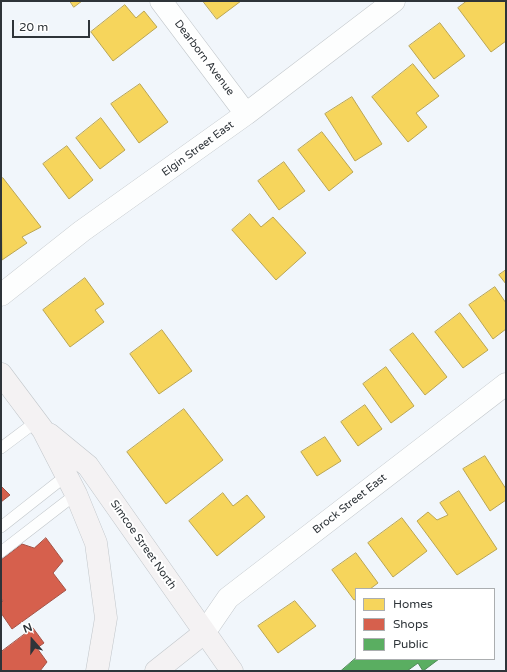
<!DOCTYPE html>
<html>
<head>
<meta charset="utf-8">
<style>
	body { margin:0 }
	#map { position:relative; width:507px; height:672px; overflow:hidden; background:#f1f6fb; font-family:"Varela Round",sans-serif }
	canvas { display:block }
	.frame { position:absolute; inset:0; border:2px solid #2e3439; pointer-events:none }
	.legend { position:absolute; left:355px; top:588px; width:140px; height:72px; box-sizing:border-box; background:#fff; border:1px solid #abaeb0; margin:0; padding:5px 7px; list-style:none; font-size:12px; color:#2e3439 }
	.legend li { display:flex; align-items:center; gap:8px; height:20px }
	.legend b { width:20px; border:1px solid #abaeb0 }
	.north { position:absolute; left:12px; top:620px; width:40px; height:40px; -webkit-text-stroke:3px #fff; paint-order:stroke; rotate:340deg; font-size:11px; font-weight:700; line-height:16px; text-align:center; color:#2e3439 }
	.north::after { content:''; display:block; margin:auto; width:14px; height:18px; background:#2e3439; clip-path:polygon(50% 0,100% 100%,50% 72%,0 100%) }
	.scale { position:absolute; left:12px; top:20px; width:78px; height:18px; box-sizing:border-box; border:2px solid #2e3439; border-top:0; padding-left:5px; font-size:12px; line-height:14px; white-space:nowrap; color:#2e3439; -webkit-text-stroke:3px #fff; paint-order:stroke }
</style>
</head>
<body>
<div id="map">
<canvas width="507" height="672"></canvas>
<div class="frame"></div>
<ul class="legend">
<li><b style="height:11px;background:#f6d55c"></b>Homes</li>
<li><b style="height:11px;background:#d6604d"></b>Shops</li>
<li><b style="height:11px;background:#5aae61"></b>Public</li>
</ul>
<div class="north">N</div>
<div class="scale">20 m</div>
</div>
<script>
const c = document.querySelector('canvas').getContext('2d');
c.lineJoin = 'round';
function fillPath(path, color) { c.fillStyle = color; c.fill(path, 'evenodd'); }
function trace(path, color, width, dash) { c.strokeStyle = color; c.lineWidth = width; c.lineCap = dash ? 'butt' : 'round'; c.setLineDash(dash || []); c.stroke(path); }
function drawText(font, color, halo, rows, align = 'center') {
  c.font = font + ' "Varela Round",sans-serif'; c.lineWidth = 4; c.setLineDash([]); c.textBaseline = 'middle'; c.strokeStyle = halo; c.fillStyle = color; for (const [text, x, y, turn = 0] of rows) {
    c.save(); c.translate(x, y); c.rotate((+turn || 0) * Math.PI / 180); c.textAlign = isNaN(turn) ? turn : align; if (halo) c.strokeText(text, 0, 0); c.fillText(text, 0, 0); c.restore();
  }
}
const homes = new Path2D(`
	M70,1H82L74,7Z
	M203,1H241L217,19Z
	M467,1H506V41L491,52L458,8Z
	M125,5L136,18L144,11L157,27L113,61L91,32Z
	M440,23L465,56L434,79L409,46Z
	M413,64L439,96L416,113L427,127L408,142L372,97Z
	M140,84L168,122L139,143L111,104Z
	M352,97L382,144L355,161L325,114Z
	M101,118L125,150L100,169L76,138Z
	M322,132L353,172L329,191L298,150Z
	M67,146L93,180L69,199L43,164Z
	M284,162L305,191L279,210L258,181Z
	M3,178L41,227L22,237L27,243L2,260L1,179Z
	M250,214L261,227L273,217L306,253L276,280L232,230Z
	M506,270V284L499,275Z
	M85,278L104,304L95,310L104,322L70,347L43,310Z
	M495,287L506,303V329L493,339L469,305Z
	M460,313L488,350L463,368L435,332Z
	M162,330L192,371L159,394L130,354Z
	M413,333L447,377L425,395L390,350Z
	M386,367L414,406L391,423L363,384Z
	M365,405L382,429L358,446L341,422Z
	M184,409L223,460L166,504L127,452Z
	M325,437L341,461L317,476L301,452Z
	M485,456L506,489V500L490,511L463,469Z
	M459,491L497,549L457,575L417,521L428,512L437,520L448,515L440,503Z
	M223,493L233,506L247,495L265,517L217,556L189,521Z
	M402,518L427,551L393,577L368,543Z
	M356,553L378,583L370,589H356V599L354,600L332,570Z
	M295,601L316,626L278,653L258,626Z`);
fillPath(homes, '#f6d55c');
trace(homes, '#baa552', 1);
const shops = new Path2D(`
	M1,486L10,495L1,502Z
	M46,538L63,561L53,573L66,590L12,629L1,613V603L3,601L1,598V560L22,544L34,548Z
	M33,628L44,643L37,648L47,662L40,671H1V652Z`);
fillPath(shops, '#d6604d');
trace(shops, '#a45347', 1);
const public = new Path2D(`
	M356,658V659H439L423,671L418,663L407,671H341Z`);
fillPath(public, '#5aae61');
trace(public, '#4d8955', 1);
const service = new Path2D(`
	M1,448L37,421
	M1,527L67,475
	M1,552L76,494`);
const minor = new Path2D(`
	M161,1L246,114
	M1,295L82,231L246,114L394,1
	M204,633L228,598L506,384`);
const secondary = new Path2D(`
	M1,374L43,430L76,494L96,543L106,618L97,671
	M49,434L88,466L232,671
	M156,671L204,633`);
trace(service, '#c1c6ca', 12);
trace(minor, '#c1c6ca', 23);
trace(secondary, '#c1c6ca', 23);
trace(service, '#fdfefe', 11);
trace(minor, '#fdfefe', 22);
trace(secondary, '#f4f2f3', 22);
drawText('11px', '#2e3439', '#fff', [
	["Dearborn Avenue",204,58,53],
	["Elgin Street East",198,149,-36],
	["Brock Street East",350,504,-38],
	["Simcoe Street North",143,545,55]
]);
</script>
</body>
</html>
